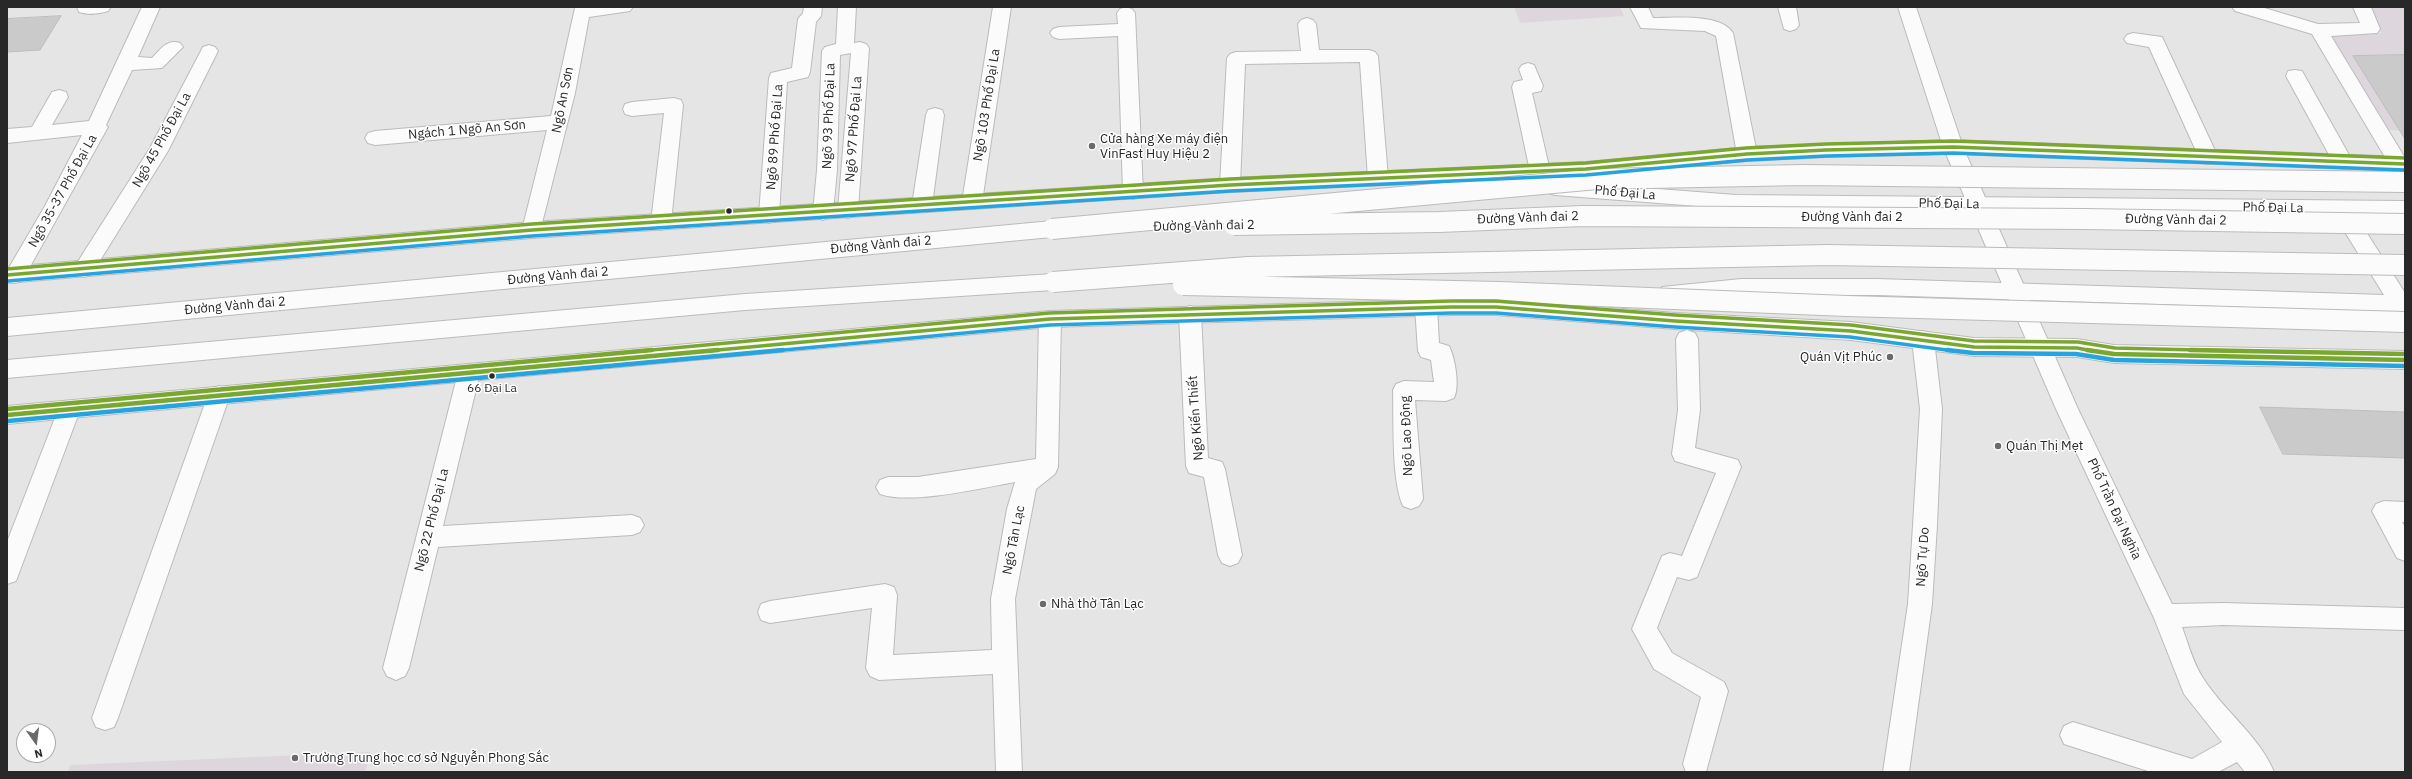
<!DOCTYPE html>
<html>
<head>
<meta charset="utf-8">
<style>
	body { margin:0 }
	#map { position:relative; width:2412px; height:779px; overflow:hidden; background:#e6e5e6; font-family:"IBM Plex Sans",sans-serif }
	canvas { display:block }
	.frame { position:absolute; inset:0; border:8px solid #292829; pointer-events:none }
	.north { position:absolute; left:16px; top:723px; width:40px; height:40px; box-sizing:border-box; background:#fff; border:1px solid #a9a9a9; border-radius:50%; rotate:166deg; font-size:11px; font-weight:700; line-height:16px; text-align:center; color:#292829 }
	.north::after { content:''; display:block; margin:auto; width:14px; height:18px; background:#6b6a6b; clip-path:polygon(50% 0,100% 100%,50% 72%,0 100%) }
</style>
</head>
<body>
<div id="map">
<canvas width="2412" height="779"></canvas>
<div class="frame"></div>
<div class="north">N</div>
</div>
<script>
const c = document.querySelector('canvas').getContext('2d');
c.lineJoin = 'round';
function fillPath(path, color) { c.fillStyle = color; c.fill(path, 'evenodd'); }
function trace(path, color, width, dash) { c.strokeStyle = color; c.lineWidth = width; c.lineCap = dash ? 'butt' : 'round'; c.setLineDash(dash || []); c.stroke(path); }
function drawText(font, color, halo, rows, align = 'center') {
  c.font = font + ' "IBM Plex Sans",sans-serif'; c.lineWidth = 3; c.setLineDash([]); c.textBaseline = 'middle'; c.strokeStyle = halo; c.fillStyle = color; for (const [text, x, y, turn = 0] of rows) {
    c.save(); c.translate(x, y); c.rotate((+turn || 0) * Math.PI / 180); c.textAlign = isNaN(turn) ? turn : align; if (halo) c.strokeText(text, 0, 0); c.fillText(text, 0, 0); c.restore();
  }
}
fillPath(new Path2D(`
	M1514,7H1620L1624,16L1520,23Z
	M2370,7H2405V131L2388,130L2326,36L2381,33Z
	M371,752L365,772H68L70,765Z`), '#ddd7dd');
const building = new Path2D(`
	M61,16L40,50L7,52V19Z
	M2405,55V139L2353,56Z
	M2260,407L2405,412V458L2283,454Z`);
fillPath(building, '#cbcacb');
trace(building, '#bebdbe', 1);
const minor = new Path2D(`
	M77,7H111L108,11C99,14 88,15 79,12Z
	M142,7H160L138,57L152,58C161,49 167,39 180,43L183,47L162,68L132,70L106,125L108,127L22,281L15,283L8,281L7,271L45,206L82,135L7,143V129L32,127L52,92L59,90L66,92L68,97L52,125L89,121Z
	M633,7L630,11L589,17L575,93L539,235L532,238L525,235L522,230L547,130L375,145L368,143L365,138L368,133L375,131L551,116L575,8Z
	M804,7H822L821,16L816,22L810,72L808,77L787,82L779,215L776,220L769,223L762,220L759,215L769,78L771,73L792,68L798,19L803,13Z
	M838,7H856L854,43L860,42L866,44L869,48L858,210L855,215L848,218L841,215L838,210L851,53L840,55L837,170L833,212L830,217L823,220L816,217L813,212L817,170L822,51L825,47L836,44Z
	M993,7H1011L982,202L979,207L972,209L965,207L962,202Z
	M1126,7L1132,9L1135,13L1143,192L1140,197L1133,199L1126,197L1123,192L1118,36L1059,39L1053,37L1050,33L1053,29L1059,27L1118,24L1117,13L1120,9Z
	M1630,7H1648L1653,18C1674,18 1721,13 1733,33L1757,154L1754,159L1747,161L1740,159L1737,154L1716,36L1705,31L1641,28Z
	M1778,7H1796L1799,25L1796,29L1790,31L1784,29Z
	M1898,7H1916L1963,147L2078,409L2172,604L2223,603L2405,608V630L2223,625L2182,627C2188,643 2193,663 2203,678C2223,710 2260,737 2274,772H2245L2237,762L2218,772H2151L2064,744L2060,735L2064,726L2073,722L2192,759L2222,742L2184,694L2154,618L2056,409L1943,147Z
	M2232,7H2261L2318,24L2360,23L2353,7H2371L2380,29L2377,33L2331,36L2405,158V169L2399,171L2392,169L2312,34L2235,11Z
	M1307,18L1313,20L1316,24L1319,50H1369L1375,52L1378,56L1388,178L1385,183L1378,185L1371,183L1368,178L1360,62L1245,64L1240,185L1237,190L1230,192L1223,190L1220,185L1227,58L1230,54L1236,52L1301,51L1298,24L1301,20Z
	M2133,33L2162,37L2218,157L2215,162L2208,164L2201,162L2149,47L2127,43L2124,39L2127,35Z
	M209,45L215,47L218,51L168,151L91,275L84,277L77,275L74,269L77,263L150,148L203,47Z
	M1528,63L1534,65L1543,86L1541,91L1532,93L1550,171L1547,176L1540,178L1533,176L1530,171L1512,87L1514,82L1523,80L1519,69L1522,65Z
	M2295,70L2302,71L2353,162L2350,167L2343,169L2336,167L2333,162L2286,76L2288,71Z
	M674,98L681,100L683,105L671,222L668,227L661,230L654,227L651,222L664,113L632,116L625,114L623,109L625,104L632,102Z
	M935,108L942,110L944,115L932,205L929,210L922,212L915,210L912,205L926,115L928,110Z
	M1426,299L1433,301L1437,307L1439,343L1449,346C1455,358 1460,386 1454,398L1446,401L1415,400L1423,499L1419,506L1411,509L1403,506C1391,480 1394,420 1393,390L1396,384L1404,381L1434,382L1431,360L1421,357L1418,351L1415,307L1419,301Z
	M1190,306L1197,308L1201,314L1208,458L1222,462L1225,469L1242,555L1238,563L1230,566L1222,563L1218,555L1204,477L1189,473L1186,466L1179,314L1183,308Z
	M1050,311L1057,313L1061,319L1058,467L1055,474L1036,489L1015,599L1022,772H996L993,674L879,680L870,676L866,668L872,608L770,623L761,620L758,612L761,604L770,601L885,584L894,587L897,595L893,655L992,650L991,599L1007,509L1015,482C981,488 911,505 880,494L876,487L880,480L888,477H918L1036,459L1039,319L1043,313Z
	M1687,330L1695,333L1698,339L1700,410L1695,448L1738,460L1741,467L1697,577L1689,580L1677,577L1657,628L1672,653L1724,682L1728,691L1706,772H1686L1683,764L1701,697L1654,669L1632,629L1662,556L1670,553L1682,556L1716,473L1675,461L1672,454L1678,410L1676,339L1679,333Z
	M1923,331L1931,334L1934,340L1942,409L1937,525L1932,604L1909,772H1883L1908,604L1913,525L1920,409L1912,340L1915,334Z
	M469,364L477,367L480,373L443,526L632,515L640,518L644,525L640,532L632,535L438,547L409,668L405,676L396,680L387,676L383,668L458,373L461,367Z
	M219,386L227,389L230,395L118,718L114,727L105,730L96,727L92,718L208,395L211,389Z
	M69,401L77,403L80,410L19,573L16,581L7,584V542L58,410L61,403Z
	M2384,501L2405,502V522H2402L2405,527V561L2397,558L2372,511L2376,504Z`);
const major = new Path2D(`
	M1953,140L2405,157V171L1953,154L1826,157L1747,161L1586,176L1230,192L532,238L7,283V267L532,222L1230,178L1586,162L1747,147Z
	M1555,181L1736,195L2405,201V217L2356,216L2405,293V312L1877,295H1741L1669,301L1662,299L1659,293L1662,287L1741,279H1877L2384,295L2335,216L1736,209L1555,195L1548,193L1545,188L1548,183Z
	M1451,299H1496L1675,313L1851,322L1974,338L2077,339L2114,345L2405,351V369L2114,363L2077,357L1974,356L1851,340L1675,329L1496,315H1451L1050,327L7,424V406L1050,311Z`);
const highway = new Path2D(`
	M1052,221L1059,224L1062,229L1059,234L1052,237L7,336V318Z
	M1053,274L1060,276L1063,282L1060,288L1053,290L745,310L7,378V360L745,294Z`);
trace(minor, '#bcbbbc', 2);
trace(major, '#bcbbbc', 2);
trace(highway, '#bcbbbc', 2);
fillPath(minor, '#fbfbfb');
fillPath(major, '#fbfbfb');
fillPath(highway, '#fbfbfb');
const highwayBridge = new Path2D(`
	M1234,225L1439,222L1583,216L2084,219L2405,224
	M1052,229L1597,179L1803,175L2405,182
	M1053,282L1248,267L1828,255L2405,265
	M1183,285L1500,292L1847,306L2405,322`);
trace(highwayBridge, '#bcbbbc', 22, []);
trace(highwayBridge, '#fbfbfb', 20);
trace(new Path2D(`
	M7,275L532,230L1230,185L1586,169L1747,154L1826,150L1953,147L2405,164
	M707,351L1050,319L1451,307H1496L1675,321L1851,331L1974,347L2077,348L2093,351`), '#7aa72f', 3.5);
trace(new Path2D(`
	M2087,350L2114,354L2405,360
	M7,415L718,350`), '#7aa72f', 4.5);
trace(new Path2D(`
	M8,281L532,236L1230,191L1586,175L1747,160L1826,156L1953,153L2405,170
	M773,351L1050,325L1451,313H1496L1675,327L1850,337L1954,351`), '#27a4df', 3.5);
trace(new Path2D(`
	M1947,350L1973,353L2076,354L2114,360L2405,366
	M8,421L783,350`), '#27a4df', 4.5);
trace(new Path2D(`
	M7,269L532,224L1230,179L1586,163L1746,148L1826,144L1953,141L2405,158
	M641,351L1049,313L1451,301H1496L1675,315L1851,325L1974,341L2078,342L2115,348L2239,351`), '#7aa72f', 3.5);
trace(new Path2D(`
	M2190,350L2405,354
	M7,409L652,350`), '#7aa72f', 4.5);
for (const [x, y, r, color] of [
	[1092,146,4,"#6b6a6b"],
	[729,211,3.5,"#292829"],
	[1890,357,4,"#6b6a6b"],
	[492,376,3.5,"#292829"],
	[1998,446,4,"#6b6a6b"],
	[1043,604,4,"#6b6a6b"],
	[295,758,4,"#6b6a6b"]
]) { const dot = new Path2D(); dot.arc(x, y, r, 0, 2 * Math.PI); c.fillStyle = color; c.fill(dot); trace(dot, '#fff', 1.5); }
drawText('12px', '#292829', '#fff', [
	["66 Đại La",492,389]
]);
drawText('13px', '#292829', '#fff', [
	["Ngõ An Sơn",563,100,-79],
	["Ngõ 103 Phố Đại La",987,105,-81],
	["Ngõ 93 Phố Đại La",829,116,-88],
	["Ngõ 97 Phố Đại La",854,129,-86],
	["Ngách 1 Ngõ An Sơn",467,130,-5],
	["Ngõ 89 Phố Đại La",775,137,-86],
	["Ngõ 45 Phố Đại La",162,140,-61],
	["Ngõ 35-37 Phố Đại La",63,191,-61],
	["Phố Đại La",1625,193,5],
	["Phố Đại La",1949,204,1],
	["Phố Đại La",2273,208,1],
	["Đường Vành đai 2",1852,217],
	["Đường Vành đai 2",1528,218,-2],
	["Đường Vành đai 2",2176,220,1],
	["Đường Vành đai 2",1204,226,-1],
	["Đường Vành đai 2",881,245,-5],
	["Đường Vành đai 2",558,276,-5],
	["Đường Vành đai 2",235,306,-5],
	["Ngõ Kiến Thiết",1196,418,-94],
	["Ngõ Lao Động",1407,436,-92],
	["Phố Trần Đại Nghĩa",2114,509,65],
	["Ngõ 22 Phố Đại La",432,520,-76],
	["Ngõ Tân Lạc",1014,540,-79],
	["Ngõ Tự Do",1923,557,-86]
]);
drawText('13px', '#292829', '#fff', [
	["Cửa hàng Xe máy điện",1100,139],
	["VinFast Huy Hiệu 2",1100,154],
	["Quán Vịt Phúc",1882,357,"right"],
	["Quán Thị Mẹt",2006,446],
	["Nhà thờ Tân Lạc",1051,604],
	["Trường Trung học cơ sở Nguyễn Phong Sắc",303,758]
], 'left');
</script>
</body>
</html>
